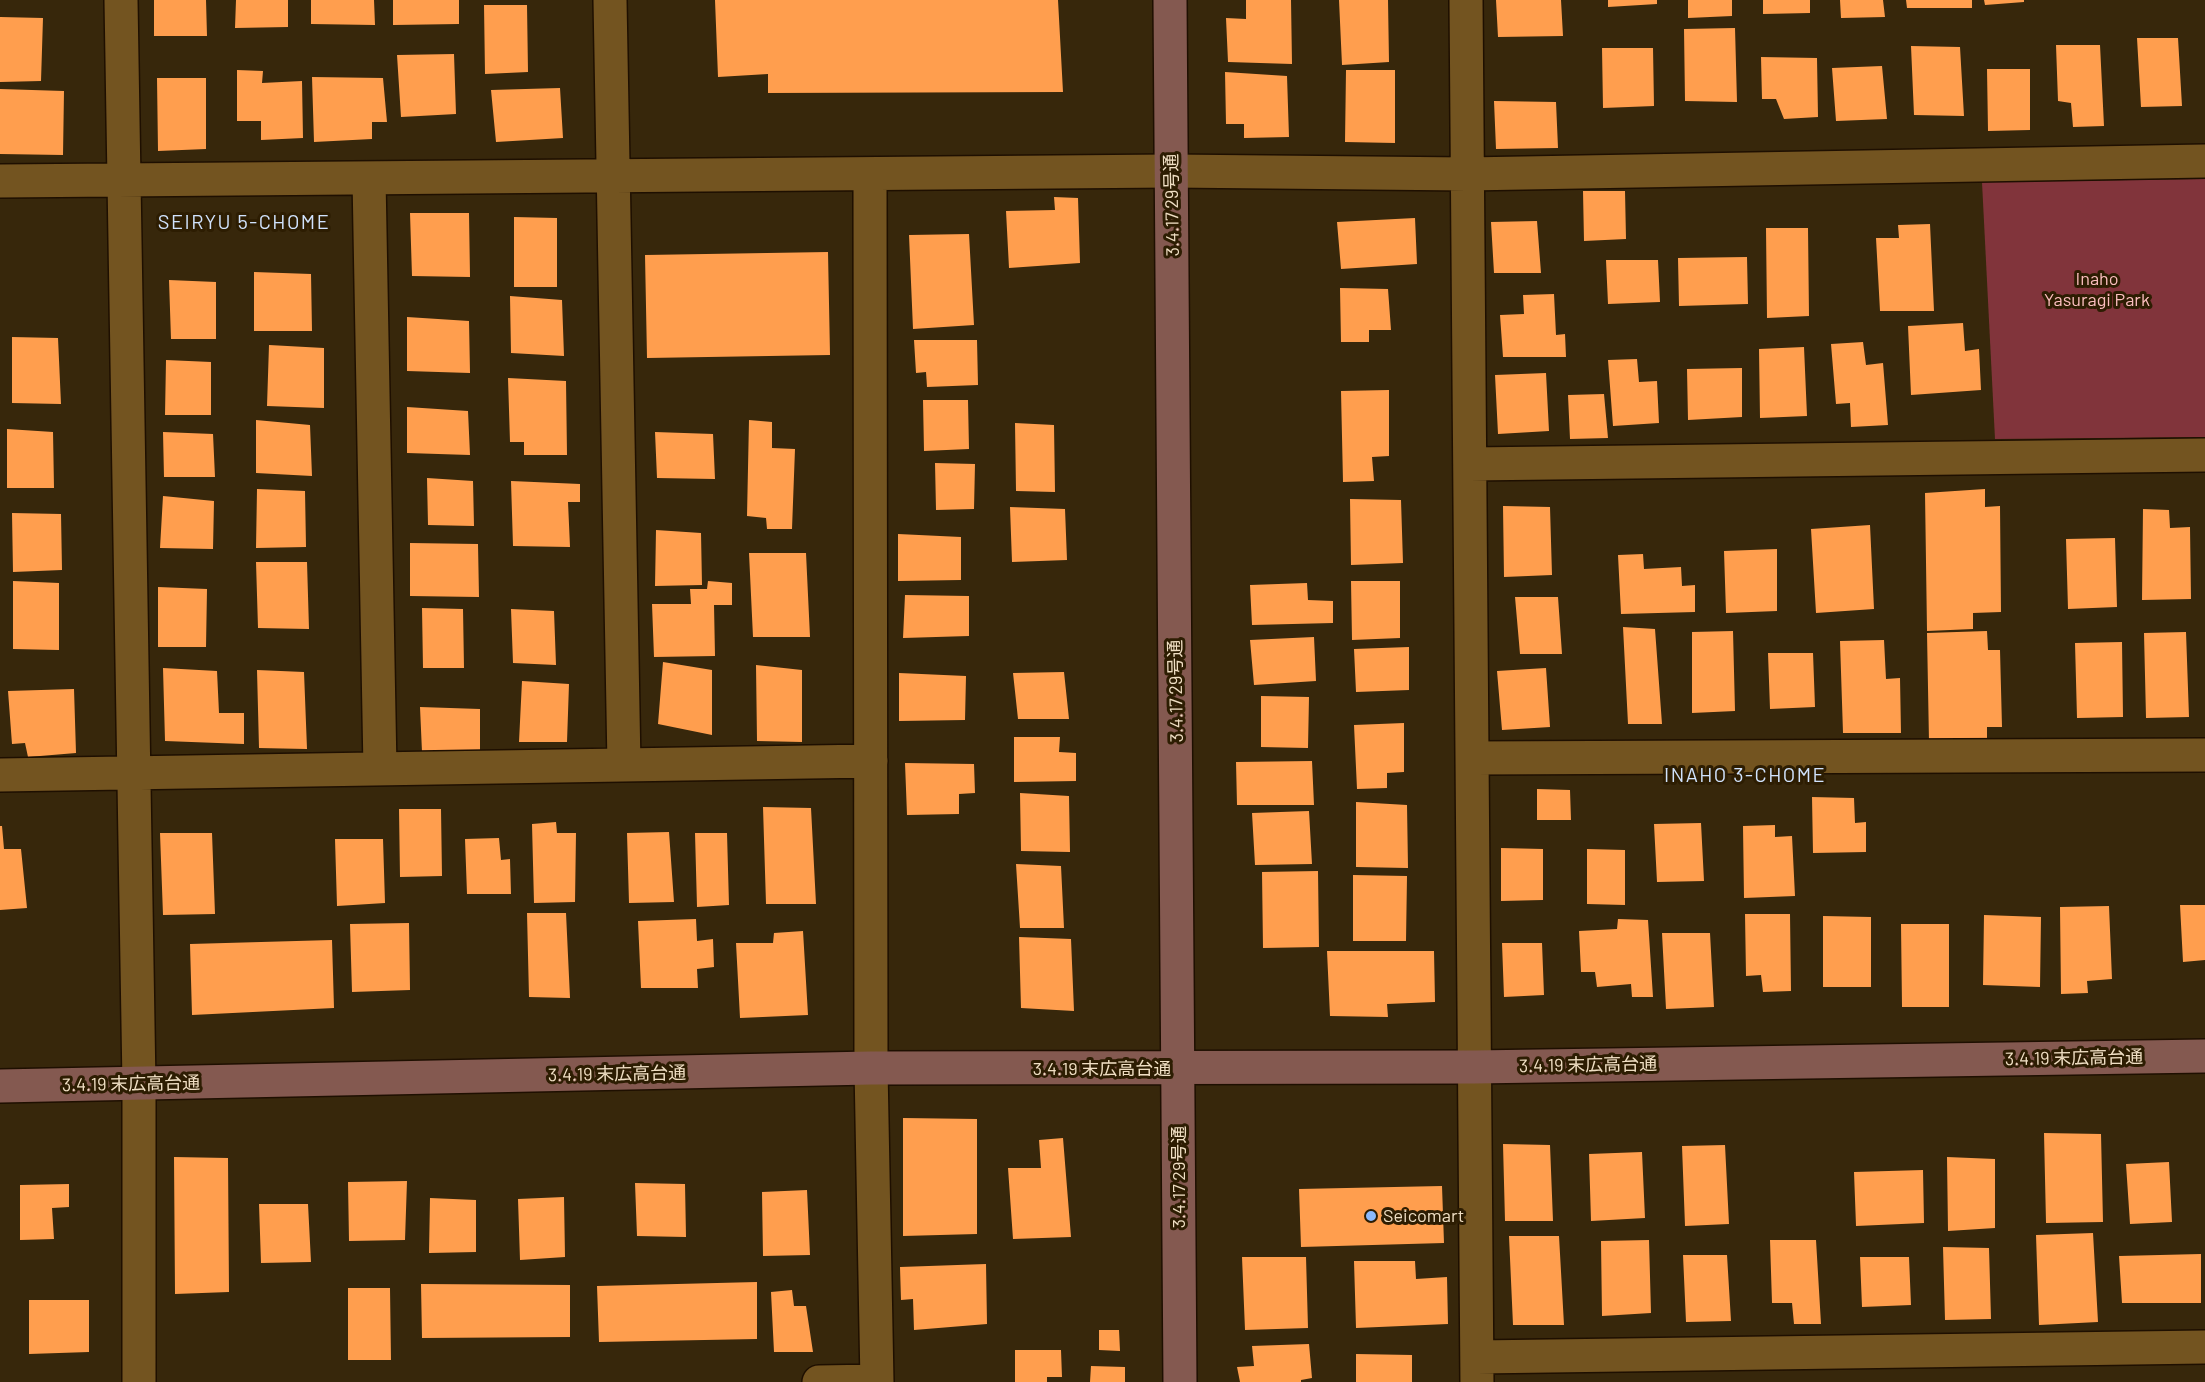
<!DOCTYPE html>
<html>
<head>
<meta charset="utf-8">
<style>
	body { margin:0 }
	canvas { display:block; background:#37270b }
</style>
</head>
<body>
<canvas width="2205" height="1382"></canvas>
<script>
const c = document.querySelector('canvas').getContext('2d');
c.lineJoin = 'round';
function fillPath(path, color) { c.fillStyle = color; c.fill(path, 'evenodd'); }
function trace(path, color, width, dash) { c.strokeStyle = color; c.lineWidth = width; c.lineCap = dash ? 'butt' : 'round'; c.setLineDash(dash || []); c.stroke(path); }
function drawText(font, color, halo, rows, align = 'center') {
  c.font = font + ' Barlow,"Noto Sans JP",sans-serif'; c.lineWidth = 6; c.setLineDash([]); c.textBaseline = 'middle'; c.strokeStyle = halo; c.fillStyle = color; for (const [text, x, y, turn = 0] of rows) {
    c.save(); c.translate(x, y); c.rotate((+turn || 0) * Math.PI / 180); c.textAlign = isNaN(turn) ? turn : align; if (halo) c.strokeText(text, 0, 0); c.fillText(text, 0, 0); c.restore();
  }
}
fillPath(new Path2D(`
	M2205,179V437L1995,439L1982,182Z`), '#81343b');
fillPath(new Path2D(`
	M154,0H206L207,36H154Z
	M236,0H288V27L235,28Z
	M311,0H374L375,25L311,24Z
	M393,0H459V24L393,25Z
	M715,0H1058L1063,92L768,93V74L718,77Z
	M1246,0H1291L1292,64L1228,62L1226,18L1246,19Z
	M1339,0H1388L1389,62L1342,65Z
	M1496,0H1561L1563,36L1498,37Z
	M1608,0H1657V4L1608,7Z
	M1688,0H1732V16L1688,18Z
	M1763,0H1810V13L1763,14Z
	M1840,0H1883L1885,17L1841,18Z
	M1906,0H1972V8H1907Z
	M1984,0H2024V2L1985,5Z
	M484,5H527L528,72L485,74Z
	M0,17L43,18L41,81L0,82Z
	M1735,28L1737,102L1685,101L1684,29Z
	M2137,38H2178L2182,106L2141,107Z
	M2056,45H2100L2104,126L2073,127L2071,103L2058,101Z
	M1911,46L1960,47L1964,116L1914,115Z
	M1602,48H1653L1654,106L1603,108Z
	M454,54L456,114L401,117L397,55Z
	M1761,57L1817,58L1818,117L1784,119L1776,99H1762Z
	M1882,66L1887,119L1836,121L1832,68Z
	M1987,69H2030V130L1988,131Z
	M237,70L263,71L262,83L302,81L303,138L261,140V121H237Z
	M1346,70H1395V143L1345,142Z
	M1225,72L1287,76L1289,137L1244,138V124H1226Z
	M312,77L383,78L387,122H372V139L314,142Z
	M157,78H206V149L158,151Z
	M560,88L563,138L496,142L491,90Z
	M0,89L64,91L63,155L0,154Z
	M1494,101L1556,102L1558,148L1496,149Z
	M1583,191H1625L1626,239L1584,241Z
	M1054,197L1078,198L1080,263L1009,268L1006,211L1055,210Z
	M410,213H469L470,277L412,276Z
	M514,217L557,218V287H514Z
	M1415,218L1417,264L1341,269L1337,222Z
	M1537,221L1541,273H1494L1491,222Z
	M1930,224L1934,311H1880L1876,238H1899L1898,225Z
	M1766,228H1808L1809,316L1767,318Z
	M969,234L974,325L913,329L909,235Z
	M828,252L830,355L647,358L645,255Z
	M1747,257L1748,304L1679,306L1678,258Z
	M1606,260H1658L1660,302L1608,304Z
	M254,272L311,274L312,331H254Z
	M169,280L216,282V339H171Z
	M1340,288L1388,289L1391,330H1369V342H1341Z
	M1554,294L1556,335L1565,334L1566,357H1503L1500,315L1524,314L1523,295Z
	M510,296L562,300L564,356L511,353Z
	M407,317L469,321L470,373L407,371Z
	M1963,323L1965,351L1979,349L1981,390L1911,395L1908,326Z
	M12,337L58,338L61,404L12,403Z
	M914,340H977L978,385L927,387L926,372L916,373Z
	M1863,342L1866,365L1883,363L1888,425L1851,427L1850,403L1836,404L1831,344Z
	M269,345L324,348V408L267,406Z
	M1804,347L1807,416L1760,418L1759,349Z
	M1637,359L1639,382L1657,381L1659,423L1613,426L1608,360Z
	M166,360L211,362V415H165Z
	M1742,368V417L1688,420L1687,369Z
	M1546,373L1549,431L1498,434L1495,375Z
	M508,378L566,381L567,455H524V442H510Z
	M1389,390V456L1372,457L1374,481L1343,482L1341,391Z
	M1604,394L1608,438L1570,439L1568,395Z
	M923,400H968L969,449L924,451Z
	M407,407L468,411L470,455L407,453Z
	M256,420L310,425L312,476L256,473Z
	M749,420L772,422V448L795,449L792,529H767L766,518L747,516Z
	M1015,423L1054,425L1055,492L1016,491Z
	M7,429L53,432L54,488H7Z
	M163,432L213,434L215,477H164Z
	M655,432L713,434L715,479L657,478Z
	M935,463L975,464L974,509L936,510Z
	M427,478L473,481L474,526L428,525Z
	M511,481L580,484V502H568L570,547L513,546Z
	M257,489L305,491L306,547L256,548Z
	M1985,489V507L2000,506L2001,612L1973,613V629L1927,631L1925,493Z
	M163,496L214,501L213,549L160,548Z
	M1350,499L1401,500L1403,563L1351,565Z
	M1503,506L1550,507L1552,575L1504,577Z
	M1010,507L1065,509L1067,560L1012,562Z
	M2143,509L2169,510L2170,528L2190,527L2191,599L2142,600Z
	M12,513L61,514L62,570L13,572Z
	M1870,525L1874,609L1816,613L1811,529Z
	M656,530L701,533L702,585L655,586Z
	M898,534L961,537V580L898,581Z
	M2115,538L2117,607L2068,609L2066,539Z
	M410,543L478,544L479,597L410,596Z
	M1777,549V611L1726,613L1724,551Z
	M749,553H806L810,637H753Z
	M1643,554L1644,569L1681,567L1682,586L1695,585V612L1621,614L1618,555Z
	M256,562H307L309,629L258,628Z
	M13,581L59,583V650L13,649Z
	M708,581L732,583V605H714L715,656L654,657L652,604H691L690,589H707Z
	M1351,581H1400V638L1352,640Z
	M1307,583L1308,600L1333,601V623L1252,625L1250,585Z
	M158,587L207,589L206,647H158Z
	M905,595L969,596V636L903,638Z
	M1515,597H1558L1562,654H1520Z
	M422,608L463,609L464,668H423Z
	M511,609L554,611L556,665L513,663Z
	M1623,627L1655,629L1662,724H1628Z
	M1733,631L1735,711L1692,713V632Z
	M1987,631L1988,650H2000L2002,727H1987V740L1929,742L1927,633Z
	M2186,632L2189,717L2146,718L2144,633Z
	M1314,637L1316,681L1254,685L1250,640Z
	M1884,640L1886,679L1900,678L1901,733H1843L1840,641Z
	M2122,642L2123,717L2077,718L2075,643Z
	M1409,647V690L1356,692L1354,649Z
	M1768,653H1813L1815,707L1770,709Z
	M663,662L712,670V735L658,724Z
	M756,665L802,670V742L757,741Z
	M163,668L217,671L219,713H244V744L165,741Z
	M1546,668L1550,727L1502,730L1497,671Z
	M257,670L304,672L307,749L259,748Z
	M1064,672L1069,719H1018L1013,673Z
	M899,673L966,676L965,720L899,721Z
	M522,681L569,684L567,742H519Z
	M74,689L76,753L28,757L25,743L12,744L8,691Z
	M1261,696L1309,697L1308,748L1261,747Z
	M420,707L480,709V751L422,752Z
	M1404,723V772L1387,773V788L1357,789L1354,725Z
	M1014,737H1060L1059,752L1076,753V781L1014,782Z
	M1312,761L1314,805H1237L1236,762Z
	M905,763L974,764L975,793L959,794V814L907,815Z
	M1537,789L1570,790L1571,820H1537Z
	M1020,793L1069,796L1070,852L1021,851Z
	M1812,797L1854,798L1855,823L1866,822V852L1813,853Z
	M1356,802L1407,805L1408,868L1356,867Z
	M763,807L811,808L816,904H766Z
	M399,809H441L442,876L400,877Z
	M1309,811L1312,864L1255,865L1252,813Z
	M556,822L557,833H576L575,902L534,903L532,824Z
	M1701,823L1704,881L1657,882L1654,824Z
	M1775,825V837L1792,836L1795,896L1744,898L1743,826Z
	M0,826H2L4,849H21L27,908L0,910Z
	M669,832L674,902L629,903L627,833Z
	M160,833H212L215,914L163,915Z
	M695,833H727L729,905L697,907Z
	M499,838L501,860L510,859L511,894H467L465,839Z
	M335,839H383L385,903L337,906Z
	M1501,848L1543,849V900L1501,901Z
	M1587,849L1625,850V905L1587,904Z
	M1016,864L1061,866L1064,928H1020Z
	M1318,871L1319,947L1263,948L1262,872Z
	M1353,875L1407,876L1406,941H1353Z
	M2180,905H2205V960L2183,962Z
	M2109,906L2112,979L2087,981L2088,993L2061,994L2060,907Z
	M527,913H566L570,998L529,997Z
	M1745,914H1790L1791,991L1763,992L1761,975L1746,976Z
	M1984,915L2041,917L2040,987L1983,985Z
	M1823,916L1871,917V987H1823Z
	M696,919L697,941L713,939L714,967L697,969L698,988H641L638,921Z
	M1618,919L1648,920L1653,997H1632L1631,984L1597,987L1595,972H1581L1579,931L1617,929Z
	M409,923L410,990L352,992L350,924Z
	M1901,924H1949V1007H1902Z
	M803,931L808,1015L740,1018L736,943H773L774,933Z
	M1662,933H1710L1714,1007L1666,1009Z
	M1019,937L1071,939L1074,1011L1021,1008Z
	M332,940L334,1008L192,1015L190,944Z
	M1502,943H1542L1544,995L1504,997Z
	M1327,951H1434L1435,1002L1387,1004L1388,1017L1330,1016Z
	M903,1118L977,1119V1234L903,1236Z
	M2044,1133L2101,1134L2103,1222L2046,1223Z
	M1063,1138L1071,1237L1013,1239L1008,1168H1041L1039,1140Z
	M1503,1144L1550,1145L1553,1221H1505Z
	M1725,1145L1729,1224L1685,1226L1682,1146Z
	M1642,1152L1645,1218L1591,1221L1589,1154Z
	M174,1157L228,1158L229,1292L175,1294Z
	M1947,1157L1995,1159V1228L1948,1231Z
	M2169,1162L2172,1222L2130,1224L2126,1164Z
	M1923,1170L1924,1223L1856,1226L1854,1172Z
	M407,1181L405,1240L349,1241L348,1182Z
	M635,1183L685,1184L686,1237L637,1236Z
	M69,1184V1207L52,1208L54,1239L20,1240V1185Z
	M1442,1186L1444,1243L1301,1247L1299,1189Z
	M807,1190L810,1255L763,1256L762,1192Z
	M564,1197L565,1257L520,1260L518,1199Z
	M430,1198L476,1200V1252L429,1253Z
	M259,1204H308L311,1262L261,1263Z
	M2093,1233L2098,1322L2039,1325L2036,1235Z
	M1509,1236H1559L1564,1325H1513Z
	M1649,1240L1651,1313L1602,1316L1601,1241Z
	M1770,1240H1816L1821,1324H1794L1792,1303H1772Z
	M1943,1247L1989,1248L1991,1319L1945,1320Z
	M2201,1254V1303H2122L2119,1256Z
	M1683,1255H1727L1731,1321L1686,1322Z
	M1242,1257H1306L1308,1328L1245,1330Z
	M1860,1257H1909L1911,1305L1862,1307Z
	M1354,1261H1415L1416,1279L1447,1277L1448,1324L1356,1328Z
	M986,1264L987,1324L914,1330L913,1299L901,1300L900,1267Z
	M757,1282V1339L599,1342L597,1286Z
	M421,1284L570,1285V1337L422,1338Z
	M348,1288H390L391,1360H348Z
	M792,1290L794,1306H806L813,1352H774L771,1292Z
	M29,1300H89V1352L29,1354Z
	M1099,1330H1119L1120,1351L1099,1350Z
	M1309,1344L1312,1378L1301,1380V1382H1240L1237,1367L1254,1366L1252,1346Z
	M1015,1350H1061L1062,1377H1047V1382H1015Z
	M1356,1354L1412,1355V1382H1356Z
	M1091,1366L1125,1367V1382H1090Z`), '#ff9e4e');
const street = new Path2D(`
	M121,0L139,1084V1382
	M610,0L624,765
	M1466,0L1477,1382
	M870,174L871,1068L877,1382
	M369,178L380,769
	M0,181L1171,171L1467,174L2205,161
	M1470,464L2205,455
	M1472,758L2205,755
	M0,775L871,761
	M1477,1357L2205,1347
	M819,1382L877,1381`);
const secondary = new Path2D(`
	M1170,0L1180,1382
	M0,1086L871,1068L1474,1067L2205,1056`);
trace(street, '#1e0f00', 36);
trace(secondary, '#1e0f00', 36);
trace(street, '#735420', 33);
trace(secondary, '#845950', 33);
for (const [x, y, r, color] of [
	[1371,1216,6,"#8bb9fc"]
]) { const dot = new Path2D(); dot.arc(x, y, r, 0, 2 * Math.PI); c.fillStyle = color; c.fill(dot); trace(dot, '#2d1d02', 2); }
drawText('18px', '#f0dfc4', '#2d1d02', [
	["3.4.17 29号通",1172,205,-91],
	["3.4.17 29号通",1176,691,-91],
	["3.4.19 末広高台通",2074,1058,-1],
	["3.4.19 末広高台通",1588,1065,-1],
	["3.4.19 末広高台通",1102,1069],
	["3.4.19 末広高台通",617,1074,-1],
	["3.4.19 末広高台通",131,1084,-1],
	["3.4.17 29号通",1179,1177,-90]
]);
drawText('18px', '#fcbebf', '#2d1d02', [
	["Inaho",2097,279],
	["Yasuragi Park",2097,300]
]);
drawText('18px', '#f0dfc4', '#2d1d02', [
	["Seicomart",1383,1216]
], 'left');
c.letterSpacing = '1.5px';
drawText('20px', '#d1e3fd', '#2d1d02', [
	["SEIRYU 5-CHOME",244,222],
	["INAHO 3-CHOME",1745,775]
]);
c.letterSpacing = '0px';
</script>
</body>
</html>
